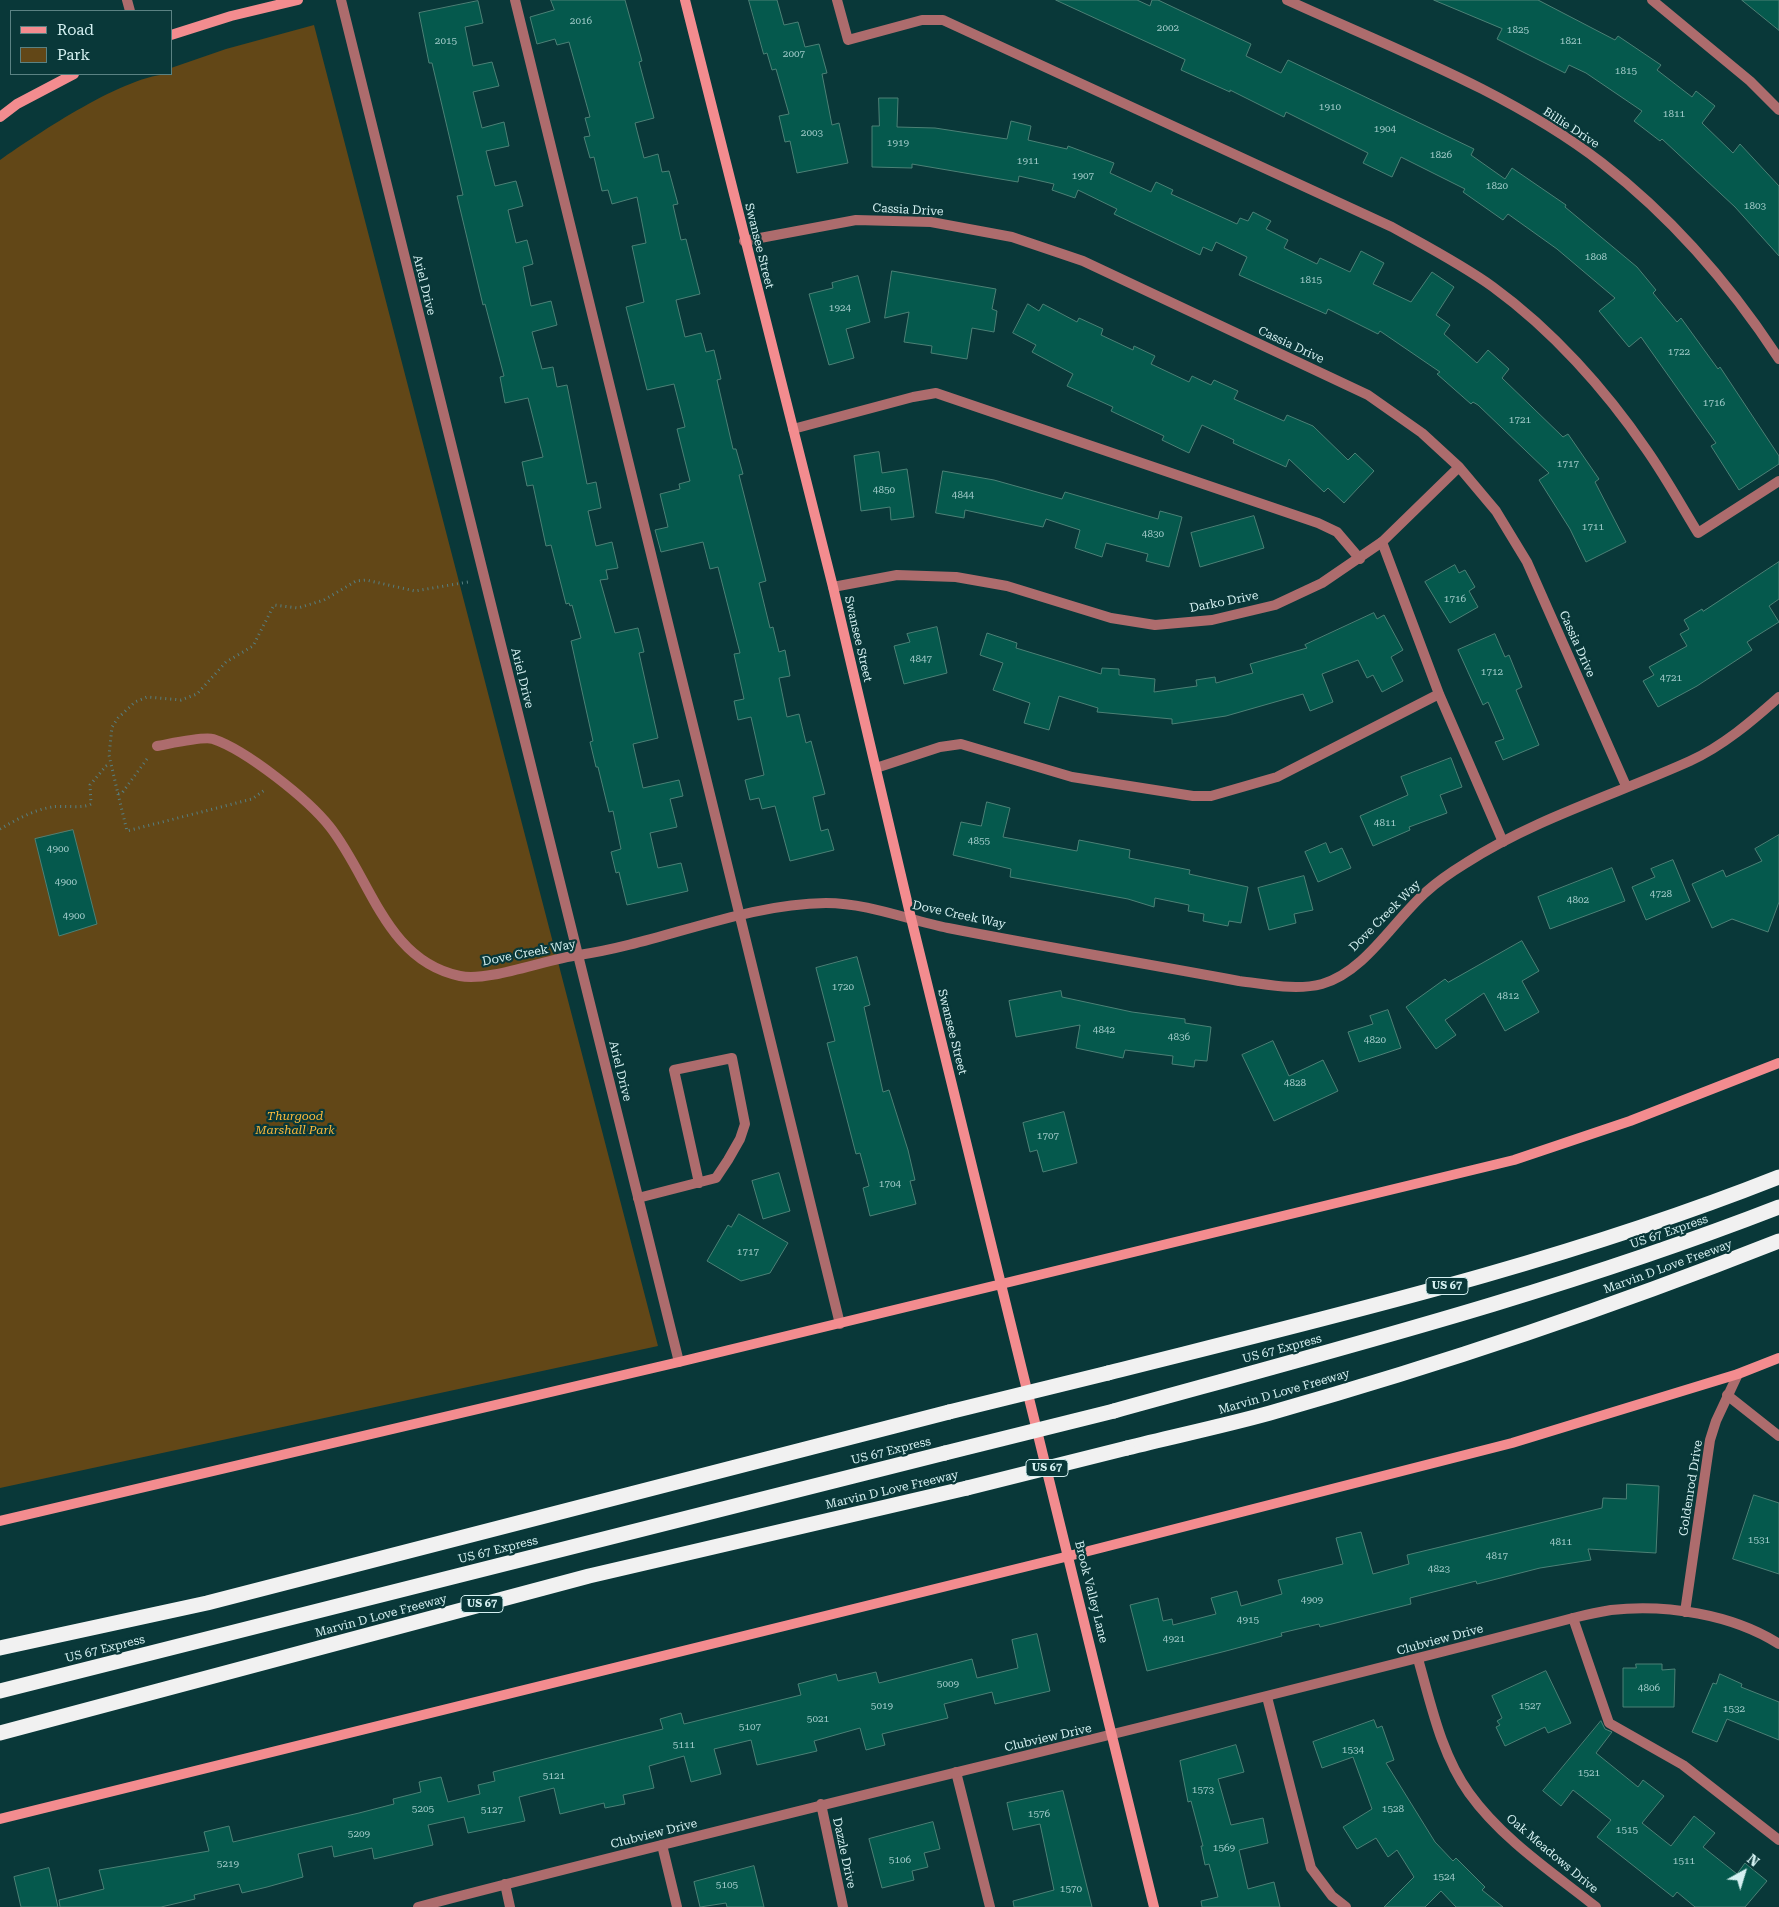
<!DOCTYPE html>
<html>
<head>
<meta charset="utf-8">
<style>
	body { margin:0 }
	#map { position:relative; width:1779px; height:1907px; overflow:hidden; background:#093839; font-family:"Roboto Serif",serif }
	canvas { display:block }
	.legend { position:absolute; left:10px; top:10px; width:162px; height:65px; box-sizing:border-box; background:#093839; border:1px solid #5a8283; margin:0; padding:6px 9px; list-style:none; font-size:15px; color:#d4f0f1 }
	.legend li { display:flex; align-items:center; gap:10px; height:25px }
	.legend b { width:25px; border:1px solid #5a8283 }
	.north { position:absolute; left:1719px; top:1847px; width:50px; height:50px; -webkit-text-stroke:4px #093839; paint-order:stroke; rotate:39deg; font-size:14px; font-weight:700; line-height:20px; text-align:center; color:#d4f0f1 }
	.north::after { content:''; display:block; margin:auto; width:18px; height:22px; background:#d4f0f1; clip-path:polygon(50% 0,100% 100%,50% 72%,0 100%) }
</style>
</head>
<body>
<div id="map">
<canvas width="1779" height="1907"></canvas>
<ul class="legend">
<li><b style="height:6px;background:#f38c8f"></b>Road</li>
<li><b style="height:14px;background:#624717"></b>Park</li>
</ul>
<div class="north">N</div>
</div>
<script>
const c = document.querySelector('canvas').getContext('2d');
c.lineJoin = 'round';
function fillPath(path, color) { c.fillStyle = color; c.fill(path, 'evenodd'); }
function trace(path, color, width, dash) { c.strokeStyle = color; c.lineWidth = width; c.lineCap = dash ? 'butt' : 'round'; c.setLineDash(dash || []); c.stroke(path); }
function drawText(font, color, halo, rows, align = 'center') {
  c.font = font + ' "Roboto Serif",serif'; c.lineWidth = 4.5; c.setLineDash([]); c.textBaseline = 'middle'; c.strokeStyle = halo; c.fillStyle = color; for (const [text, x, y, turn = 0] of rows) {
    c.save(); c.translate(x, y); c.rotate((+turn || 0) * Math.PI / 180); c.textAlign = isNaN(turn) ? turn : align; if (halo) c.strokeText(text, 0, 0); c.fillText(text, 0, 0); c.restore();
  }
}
fillPath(new Path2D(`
	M314,25L658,1346L0,1488V160C39,133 126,74 171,74V68L226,49Z`), '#624717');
const building = new Path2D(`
	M551,0H625L642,61L639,62L654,118L635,123L644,158L658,154L662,172L669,171L678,204L673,205L681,240L686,239L700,294L676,300L685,337L701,333L706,352L714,350L721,379L717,380L733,449H736L743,474L739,475L766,581L759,583L770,628L773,627L779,652L785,650L790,676L779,678L787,717L799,714L806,743L811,741L825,794L813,797L821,831L828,829L834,850L790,861L775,806L762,809L759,798L750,800L745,780L764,775L751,717L738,720L734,701L744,699L734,654L740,653L718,567L710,569L703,542L661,552L655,530L668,527L660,494L680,489L679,484L690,481L677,429L685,427L674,384L647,390L626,307L644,302L632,246L646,243L637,197L612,204L608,190L602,191L594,157L590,158L584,137L590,136L585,118L590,117L569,42L557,45L555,39L537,44L530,17L554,10Z
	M749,0H777L784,25L798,22L805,47L819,44L827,73L822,74L832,125L839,123L848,163L797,173L790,141L785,142L779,116L789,114L776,69L772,70L767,53L764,54Z
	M1056,0H1137L1150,6L1152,0H1158L1251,44L1246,56L1281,73L1288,60L1474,149L1471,155L1505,179L1512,168L1566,205L1565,207L1637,267L1656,290L1653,293L1677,322L1681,318L1718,369L1720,367L1779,456V464L1739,490L1711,446L1716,443L1641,337L1629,347L1599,311L1615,298L1557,249L1508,214L1503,220L1463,192L1465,189L1401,157L1392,177L1363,163L1368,153L1286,112L1284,117L1230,90V92L1181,70L1185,60Z
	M1434,0H1538L1615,40L1618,36L1661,65L1657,70L1692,97L1696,91L1715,106L1702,123L1733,153L1740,144L1779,186V256L1735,207L1662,139L1660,141L1634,121L1642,111L1586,73L1569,65L1565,73L1497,39L1502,29Z
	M1742,0H1779V30Z
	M478,1L483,23L465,27L473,66L492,62L499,86L473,92L482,128L504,122L509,146L486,151L495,186L516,181L523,206L508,210L516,243L527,240L533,264L523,267L531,306L551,301L557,325L532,332L542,369L553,367L557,387L567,385L587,484L596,482L601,508L588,511L596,546L612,542L618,568L606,570L608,579L600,580L615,633L638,628L644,652L639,653L658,738L633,744L643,788L679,780L683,796L670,799L677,827L650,833L658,868L681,863L688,891L627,905L619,872L616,873L611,852L621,849L613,811L609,812L598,767H596L590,742L593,741L571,641L581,638L572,605L570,606L569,603L566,604L551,545L546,546L533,485L527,486L522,462L543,457L528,398L505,403L500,377L504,376L485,304L483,305L457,196L463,195L432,63H429L419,13Z
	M879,98H898L897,127L935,128L1007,139L1011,121L1031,126L1028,140L1067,149L1068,146L1114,163L1110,173L1151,192L1156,182L1173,190L1171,194L1237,224L1240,218L1248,221L1253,212L1271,221L1266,229L1288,240L1284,248L1317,264L1320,258L1350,272L1361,251L1384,263L1373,284L1411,302L1432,272L1454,287L1436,315L1450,325L1444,334L1477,363L1488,350L1509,369L1502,378L1563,437L1568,434L1599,479L1595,482L1626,542L1586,562L1570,529L1539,480L1549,473L1478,405L1473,402L1471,404L1437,374L1440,372L1380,331L1378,334L1328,309L1326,314L1239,275L1247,257L1216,242L1212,251L1203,247L1200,255L1114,214L1117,209L1078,190L1075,198L1052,190L1054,184L1019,176L1018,182L912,164V168L872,167V126H879Z
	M892,271L996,289L992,309L997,311L994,332L972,328L967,359L931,353L932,346L904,342L909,312L885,318Z
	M858,276L870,322L846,329L854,358L829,365L809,294L833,288L832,283Z
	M1028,304L1039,311L1043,304L1077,322L1079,318L1103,329L1101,335L1133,350L1134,346L1155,356L1151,364L1189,382L1192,376L1211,385L1214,380L1238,391L1234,399L1284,421L1287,415L1313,426L1348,460L1355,453L1374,471L1344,503L1328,488L1324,492L1289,459L1286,467L1233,443L1234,440L1202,425L1189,453L1162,440L1164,436L1111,411L1113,407L1067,386L1073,374L1032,352L1036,345L1013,333Z
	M879,452L882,473L907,469L914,517L891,520L890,507L861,511L854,456Z
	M943,471L994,480L1062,499L1065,492L1158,519L1160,511L1182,517L1169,567L1146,561L1148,554L1106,543L1102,557L1075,548L1080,530L1046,519L1043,527L965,510L964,518L936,513Z
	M1254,516L1264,548L1200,567L1191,533Z
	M1779,562V599L1769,606L1779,622L1747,642L1752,650L1697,686L1658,707L1643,681L1654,675L1649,667L1687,646L1680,634L1689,629L1684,620L1702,609L1703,611Z
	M1455,565L1459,573L1465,570L1475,587L1469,591L1478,607L1450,623L1425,582Z
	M1374,613L1377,619L1384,615L1403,650L1391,657L1403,681L1382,692L1373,675L1367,678L1358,660L1322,674L1333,702L1310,711L1303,694L1226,716L1172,724V719L1097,712L1098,708L1059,696L1049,730L1024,723L1030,703L993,690L1003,663L980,655L987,633L1017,643L1016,648L1101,674L1102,668L1119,669V675L1155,679L1154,692L1197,686L1196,680L1215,677L1216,683L1253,673L1250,664L1307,648L1305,645Z
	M937,627L947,673L904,684L894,646L910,642L907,634Z
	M1495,634L1505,657L1509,655L1522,687L1516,690L1539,745L1503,760L1495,742L1504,739L1488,702L1483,705L1458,650Z
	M1451,758L1462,787L1440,795L1447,813L1409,827L1410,830L1373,846L1360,816L1408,795L1401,777Z
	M987,802L1010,808L1003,837L1077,851L1079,840L1130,850L1129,858L1190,870L1189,874L1248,887L1241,923L1229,921L1228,926L1203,921L1204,914L1188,911L1189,905L1155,898L1154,907L1128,899L1010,877L1011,869L953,855L961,822L981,826Z
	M73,830L97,924L59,936L35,839Z
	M1779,835V902L1768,932L1732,919L1712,928L1692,884L1723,870L1726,877L1762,861L1755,849Z
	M1326,843L1330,853L1342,848L1351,868L1318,882L1305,852Z
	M1673,860L1690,901L1646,920L1632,887L1655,877L1651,869Z
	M1612,868L1625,901L1550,929L1538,897Z
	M1304,876L1313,910L1294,914L1296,923L1269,930L1258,888Z
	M1522,941L1539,971L1522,981L1539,1012L1505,1031L1484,993L1445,1020L1456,1035L1436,1049L1406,1007L1445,979L1448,982Z
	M857,957L870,1005L864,1007L883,1092L889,1090L908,1150L915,1180L910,1181L916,1204L870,1216L863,1188L869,1186L860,1153L856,1154L827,1043L835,1041L816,968Z
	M1061,991L1062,997L1132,1012L1185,1019V1023L1211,1027L1207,1061L1195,1060L1194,1067L1172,1064L1173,1056L1125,1050L1123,1058L1076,1048L1080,1025L1016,1037L1009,1001Z
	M1388,1010L1401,1048L1359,1062L1348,1032L1373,1024L1370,1016Z
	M1273,1041L1289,1076L1323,1060L1338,1091L1274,1121L1242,1055Z
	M1064,1112L1077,1163L1043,1172L1037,1150L1030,1152L1023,1123Z
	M779,1173L790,1211L763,1219L752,1181Z
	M739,1214L788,1243L770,1273L741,1281L707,1261L728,1225L731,1227Z
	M1627,1484L1659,1486L1656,1553L1588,1549L1591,1560L1540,1568L1477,1584L1476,1581L1410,1598L1411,1604L1320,1627L1319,1624L1281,1633L1282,1636L1226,1651L1147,1671L1130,1605L1158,1598L1163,1621L1172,1619L1173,1625L1216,1614L1211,1598L1237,1591L1241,1606L1282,1594L1278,1580L1343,1564L1336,1538L1361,1532L1373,1574L1409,1564L1407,1555L1602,1508L1603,1498L1626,1499Z
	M1754,1495L1779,1503V1574L1733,1559Z
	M1037,1634L1050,1691L995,1704L992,1692L944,1704L948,1718L882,1734L885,1745L866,1750L860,1728L814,1741L817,1751L757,1765L751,1740L714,1749L721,1774L691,1782L684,1756L649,1766L654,1788L623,1795L625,1804L605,1808L604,1803L560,1814L554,1788L519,1797L525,1821L468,1833L464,1817L428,1825L433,1845L374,1859L372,1848L334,1857L332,1846L298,1854L303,1877L267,1887L242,1893L239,1884L194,1895L195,1899L161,1907H60L59,1900L104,1889L99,1870L209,1851L204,1832L229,1826L233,1842L359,1813L394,1804L393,1799L421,1792L419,1782L441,1777L448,1802L480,1794L478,1785L495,1781L493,1772L663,1729L660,1719L681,1713L684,1724L801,1695L798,1684L836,1674L838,1681L876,1672L879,1683L972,1659L977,1678L1018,1668L1012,1640Z
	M1636,1664H1662V1670L1675,1669L1674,1707H1623V1668H1636Z
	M1546,1671L1571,1723L1548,1733L1545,1727L1505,1746L1496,1727L1500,1725L1497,1721L1502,1718L1492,1696Z
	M1720,1674L1742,1684L1741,1687L1779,1702V1740L1727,1719L1717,1742L1692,1732L1713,1683L1716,1684Z
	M1374,1720L1377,1728L1382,1726L1394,1760L1386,1763L1435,1842L1453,1861L1456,1858L1485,1887L1482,1890L1503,1907H1456L1441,1891L1425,1907H1384L1414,1877L1397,1850L1388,1857L1376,1838L1357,1849L1343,1827L1372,1809L1353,1757L1322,1768L1313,1742Z
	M1601,1721L1605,1729L1612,1732L1596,1753L1638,1787L1643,1780L1664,1796L1642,1823L1671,1846L1694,1816L1715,1833L1703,1847L1737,1874L1745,1863L1767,1881L1745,1907H1695L1677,1892L1673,1897L1597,1837L1611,1820L1573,1790L1561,1806L1543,1791Z
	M1236,1745L1244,1772L1218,1779L1231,1825L1263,1818L1268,1843L1239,1850L1248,1889L1274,1882L1280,1907H1202L1201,1901L1218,1897L1209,1864L1205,1865L1201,1846H1203L1191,1801L1188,1802L1180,1761Z
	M1063,1791L1092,1907H1014L1013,1901L1054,1890L1040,1824L1013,1830L1007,1803Z
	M933,1822L940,1849L924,1853L928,1867L912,1871L914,1880L882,1888L869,1839Z
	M754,1866L764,1907H727L726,1903L700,1907L694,1882Z
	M49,1868L58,1907H21L14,1877Z`);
fillPath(building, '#05594d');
trace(building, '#4c8176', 1);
trace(new Path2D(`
	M147,759L122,793L118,794L109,755L112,727L118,718L135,702L147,697L181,700L197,694L226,662L253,646L274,605L298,608L324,600L356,581L366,580L415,591L468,582
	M118,794L127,831L252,799L266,789
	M0,829C16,820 33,810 52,807C63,805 83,809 91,804L90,785L106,766L110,764`), '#577f80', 3, [1, 4]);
trace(new Path2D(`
	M127,0L130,11
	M515,0L840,1324
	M837,0L848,40L922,20H943L1392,227C1426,246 1461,264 1493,287C1552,330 1605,389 1646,449C1665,476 1681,505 1698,533L1779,481
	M1652,0L1750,81L1779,110
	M793,429L913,397L936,393L1318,523L1337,532L1360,559
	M1382,542L1439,694L1503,842
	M157,746C169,744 203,736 213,739C246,750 308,799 330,827C371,879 386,961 460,976C489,982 546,959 579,955
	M876,768L940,747L961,744L1072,777L1193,796H1211L1277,777L1439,694
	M638,1198L716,1178L728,1160L740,1139L745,1124L732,1058L674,1070L699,1183
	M1727,1395L1779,1436
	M1573,1618L1609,1723L1683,1765L1779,1840
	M1267,1697L1311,1868L1332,1896L1346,1907
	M956,1772L990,1907
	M662,1845L677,1907`), '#ad6c6d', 10);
trace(new Path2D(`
	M341,0L679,1362
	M1287,0C1392,48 1510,92 1602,163C1673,218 1730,284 1779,359
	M744,241L856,220L931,222L1012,237L1083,261L1368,395L1422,433L1459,467L1496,511L1527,562L1626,786
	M833,587L897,575L956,577L1007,586L1111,618L1155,625L1212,620L1275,605L1322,583L1382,542L1459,467
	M579,955C661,943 742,904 826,903C868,903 908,920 948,928C1045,947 1142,963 1239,981C1266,984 1295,991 1322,984C1365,972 1394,920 1426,892C1438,881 1453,871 1466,863C1534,819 1617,794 1690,761C1723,746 1752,721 1779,697
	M1685,1612L1710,1440L1716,1421L1738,1374
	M1418,1659C1431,1704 1441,1754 1469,1793C1502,1839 1552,1872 1596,1907
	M821,1804L843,1907
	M505,1884L510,1907
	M418,1907C802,1807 1189,1719 1573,1618C1585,1615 1598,1612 1611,1610C1666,1604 1732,1614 1779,1644`), '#ad6c6d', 10);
trace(new Path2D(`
	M685,0L833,587L911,918L1154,1907
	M171,35L231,16L298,0
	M0,117L17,104L74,74
	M0,1521L679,1362L1514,1160L1630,1121L1779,1063
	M0,1819L1069,1556L1512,1443L1738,1374L1779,1358`), '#f38c8f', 10);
trace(new Path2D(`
	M1108,1373C1334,1316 1562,1263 1779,1177
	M1114,1411C1338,1349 1563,1291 1779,1207
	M1127,1448C1175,1436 1223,1426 1270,1413C1443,1364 1612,1307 1779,1241
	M0,1648L207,1603L949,1412
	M0,1691L945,1453
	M0,1733L589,1576L967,1488`), '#f1f1f1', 15);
trace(new Path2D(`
	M949,1412L1108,1373
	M945,1453L1114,1411
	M967,1488L1127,1448`), '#f1f1f1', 15);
drawText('10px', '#a0cac8', null, [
	["2016",581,21],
	["2002",1168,28],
	["1825",1518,30],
	["2015",446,41],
	["1821",1571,41],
	["2007",794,54],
	["1815",1626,71],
	["1910",1330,107],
	["1811",1674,114],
	["1904",1385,129],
	["2003",812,133],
	["1919",898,143],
	["1826",1441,155],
	["1911",1028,161],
	["1907",1083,176],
	["1820",1497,186],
	["1803",1755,206],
	["1808",1596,257],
	["1815",1311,280],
	["1924",840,308],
	["1722",1679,352],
	["1716",1714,403],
	["1721",1520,420],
	["1717",1568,464],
	["4850",884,490],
	["4844",963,495],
	["1711",1593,527],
	["4830",1153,534],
	["1716",1455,599],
	["4847",921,659],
	["1712",1492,672],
	["4721",1671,678],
	["4811",1385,823],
	["4855",979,841],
	["4900",58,849],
	["4900",66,882],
	["4728",1661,894],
	["4802",1578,900],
	["4900",74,916],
	["1720",843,987],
	["4812",1508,996],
	["4842",1104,1030],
	["4836",1179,1037],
	["4820",1375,1040],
	["4828",1295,1083],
	["1707",1048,1136],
	["1704",890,1184],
	["1717",748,1252],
	["1531",1759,1540],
	["4811",1561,1542],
	["4817",1497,1556],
	["4823",1439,1569],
	["4909",1312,1600],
	["4915",1248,1620],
	["4921",1174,1639],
	["5009",948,1684],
	["4806",1649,1688],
	["5019",882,1706],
	["1527",1530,1706],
	["1532",1734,1709],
	["5021",818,1719],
	["5107",750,1727],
	["5111",684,1745],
	["1534",1353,1750],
	["1521",1589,1773],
	["5121",554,1776],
	["1573",1203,1790],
	["5205",423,1809],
	["1528",1393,1809],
	["5127",492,1810],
	["1576",1039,1814],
	["1515",1627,1830],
	["5209",359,1834],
	["1569",1224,1848],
	["5106",900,1860],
	["1511",1684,1861],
	["5219",228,1864],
	["1524",1444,1877],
	["5105",727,1885],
	["1570",1071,1889]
]);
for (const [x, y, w] of [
	[1447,1286,42],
	[1047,1468,42],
	[482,1604,42]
]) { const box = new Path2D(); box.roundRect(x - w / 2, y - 8.5, w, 17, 4); c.fillStyle = '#093839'; c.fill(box); trace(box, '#d4f0f1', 1); }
drawText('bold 11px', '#d4f0f1', null, [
	["US 67",1447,1286],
	["US 67",1047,1468],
	["US 67",482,1604]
]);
drawText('12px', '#d4f0f1', '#093839', [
	["Billie Drive",1571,128,33],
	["Cassia Drive",908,210,3],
	["Swansee Street",759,246,76],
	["Ariel Drive",424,285,76],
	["Cassia Drive",1291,345,25],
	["Darko Drive",1224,602,-11],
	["Swansee Street",858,639,77],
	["Cassia Drive",1577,644,66],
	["Ariel Drive",522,678,76],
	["Dove Creek Way",959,915,12],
	["Dove Creek Way",1385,916,-45],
	["Dove Creek Way",529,953,-11],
	["Swansee Street",952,1032,76],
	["Ariel Drive",620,1071,76],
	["US 67 Express",1669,1232,-19],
	["Marvin D Love Freeway",1668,1267,-20],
	["US 67 Express",1282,1349,-15],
	["Marvin D Love Freeway",1284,1392,-16],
	["US 67 Express",891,1451,-14],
	["Goldenrod Drive",1691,1488,-81],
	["Marvin D Love Freeway",892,1490,-13],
	["US 67 Express",498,1550,-14],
	["Brook Valley Lane",1091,1592,76],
	["Marvin D Love Freeway",381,1616,-15],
	["Clubview Drive",1440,1640,-15],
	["US 67 Express",105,1649,-14],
	["Clubview Drive",1048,1738,-13],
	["Clubview Drive",654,1834,-14],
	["Dazzle Drive",844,1853,78],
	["Oak Meadows Drive",1552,1854,40]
]);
drawText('italic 12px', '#fcb93b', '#093839', [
	["Thurgood",295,1116],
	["Marshall Park",295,1130]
]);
</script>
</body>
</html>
